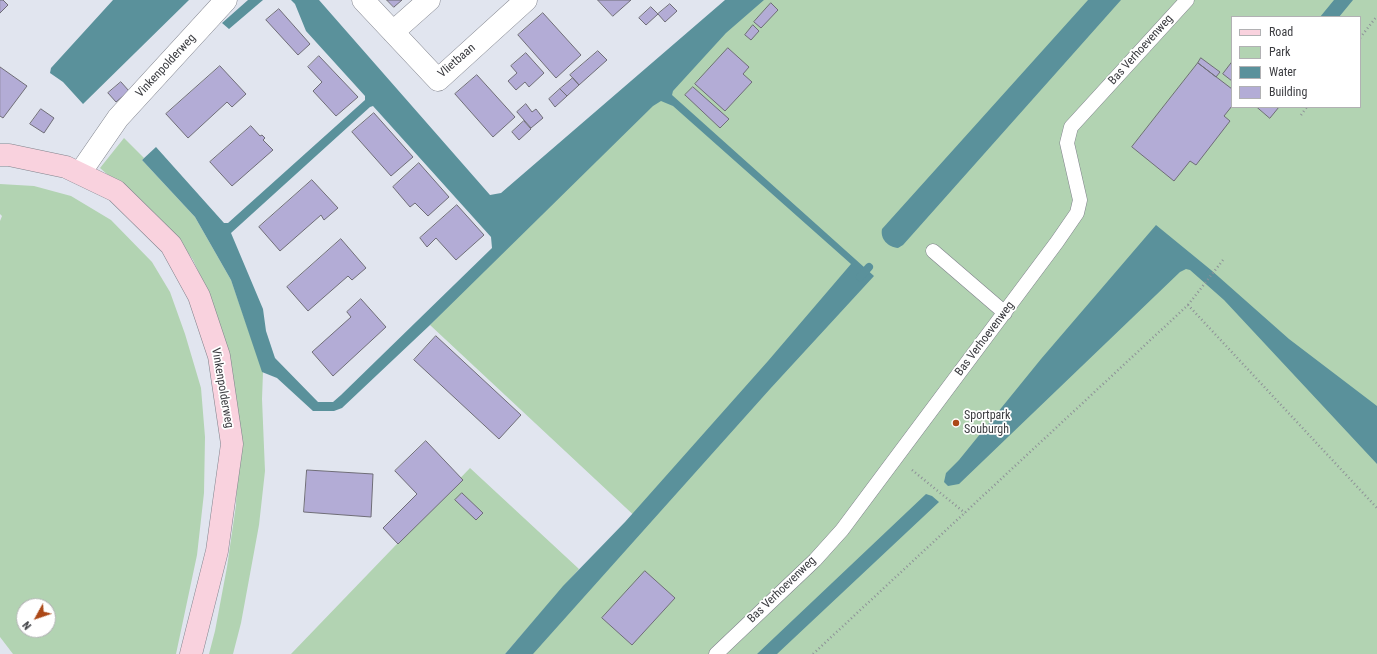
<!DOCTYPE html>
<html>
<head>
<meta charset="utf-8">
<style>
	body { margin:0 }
	#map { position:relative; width:1377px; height:654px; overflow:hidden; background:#e1e5ef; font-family:"Roboto Condensed",sans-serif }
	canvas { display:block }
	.legend { position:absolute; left:1231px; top:16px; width:130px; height:92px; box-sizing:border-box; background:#fff; border:1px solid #b1b1b3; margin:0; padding:5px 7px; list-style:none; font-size:12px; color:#3b3c40 }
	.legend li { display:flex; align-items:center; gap:8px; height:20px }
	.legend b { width:20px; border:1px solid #b1b1b3 }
	.north { position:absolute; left:16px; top:598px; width:40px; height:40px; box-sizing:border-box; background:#fff; border:1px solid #b1b1b3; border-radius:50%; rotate:230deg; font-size:11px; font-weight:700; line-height:16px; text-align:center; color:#3b3c40 }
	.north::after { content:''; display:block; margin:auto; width:14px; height:18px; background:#ac4817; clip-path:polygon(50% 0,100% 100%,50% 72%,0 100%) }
</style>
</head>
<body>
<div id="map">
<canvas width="1377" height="654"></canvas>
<ul class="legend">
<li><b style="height:5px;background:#f9d2de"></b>Road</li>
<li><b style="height:11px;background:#b2d3b2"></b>Park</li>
<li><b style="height:11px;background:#5a919b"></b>Water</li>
<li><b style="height:11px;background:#b3acd6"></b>Building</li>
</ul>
<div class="north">N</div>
</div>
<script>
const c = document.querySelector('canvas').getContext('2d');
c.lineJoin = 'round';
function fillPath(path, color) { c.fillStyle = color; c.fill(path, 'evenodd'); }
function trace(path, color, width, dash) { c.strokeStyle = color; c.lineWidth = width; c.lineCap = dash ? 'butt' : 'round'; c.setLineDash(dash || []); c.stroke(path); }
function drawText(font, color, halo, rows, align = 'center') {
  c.font = font + ' "Roboto Condensed",sans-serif'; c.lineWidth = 3.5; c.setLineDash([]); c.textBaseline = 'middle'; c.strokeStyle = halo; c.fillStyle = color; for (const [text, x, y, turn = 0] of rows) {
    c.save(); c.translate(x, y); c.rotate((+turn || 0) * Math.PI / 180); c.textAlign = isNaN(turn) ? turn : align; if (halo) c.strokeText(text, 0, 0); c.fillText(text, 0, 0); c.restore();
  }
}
fillPath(new Path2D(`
	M743,0H1377V654H520L640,521L430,325ZM1232,17H1360V107H1232Z
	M124,138L144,158L142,160L195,217L231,280L263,372L262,399L265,471L259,525L241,623L233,654H209L215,631L227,567L236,505L238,443L211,298L193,260L175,234L100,168Z
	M0,184L34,186L71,196L111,220L152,262L170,292L185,334L201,388L205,437L204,493L197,555L176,654H13L0,637V221L2,216L0,214ZM24,606H48V630H24Z
	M470,468L579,569L505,654H291Z`), '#b2d3b2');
fillPath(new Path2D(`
	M113,0H189L83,104L63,82L50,73L51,68Z
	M248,0H263L229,29L222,23Z
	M291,0H319L490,195L501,193L725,0H764L726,33L673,91L672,95L874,276L770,389L533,654H505L563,586L625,522L768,361L851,264L673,106L661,101L653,106L430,325L342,408L334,411H313L277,378L262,372L231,280L195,217L142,160L156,147L224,223H228L365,100V96L306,31L295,4ZM373,106L491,237L492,248L341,395L333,402H318L275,358L266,331L263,309L231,233L370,107Z
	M1088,0H1121L903,245L898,248C888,247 880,239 882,229Z
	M1334,0H1353L1339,17H1320Z
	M1156,225L1211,270L1289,339L1377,406V464L1224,300L1190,270L1186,269L1180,272L959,484L948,486L944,482L946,473L959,460L1041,359Z
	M926,494L932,496L939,502L777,654H757Z`), '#5a919b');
trace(new Path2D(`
	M860,277L869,267`), '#5a919b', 8);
const building = new Path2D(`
	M0,0H3L8,5L0,13Z
	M387,0H402L394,7Z
	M598,0H631L613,16Z
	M771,3L778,10L761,28L754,22Z
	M670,4L677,11L665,22L658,14Z
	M651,7L658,14L646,25L639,18Z
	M279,9L310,44L298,55L266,20Z
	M543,13L581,55L556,78L518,35Z
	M753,25L759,31L751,40L745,35Z
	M728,48L749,67L743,74L752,82L725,111L695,84Z
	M598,51L607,60L579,85L570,75Z
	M526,53L544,73L529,87L525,82L516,90L508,81L517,73L511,66Z
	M319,56L358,97L336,116L313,91L322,82L308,67Z
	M1201,58L1220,72L1216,77L1198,63Z
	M1232,62V81L1223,74Z
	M1198,63L1232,89V106L1224,116L1230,121L1196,165L1190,161L1174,181L1132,147Z
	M220,66L246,94L232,107L227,102L188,138L166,114Z
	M0,67L27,86L3,118L0,116Z
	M477,75L515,117L493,137L455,94Z
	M573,78L579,85L567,96L560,89Z
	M121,82L129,91L116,102L108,93Z
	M693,87L729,119L720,128L685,95Z
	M560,89L567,96L555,107L549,99Z
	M526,104L532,112L536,109L543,118L531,128L517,112Z
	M1257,107H1279L1270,118Z
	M41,109L54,118L44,133L30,124Z
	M374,113L413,157L391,176L352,132Z
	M524,121L531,129L519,140L512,132Z
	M251,126L260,136L262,135L265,138L263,140L273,150L232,186L210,162Z
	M419,163L449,197L428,216L415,203L410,207L393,187Z
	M312,180L338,208L324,220L321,215L280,251L259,227Z
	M457,205L484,235L456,260L436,238L427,247L420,238Z
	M341,239L366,268L352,280L348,276L308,311L287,287Z
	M361,299L386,327L333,376L312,352L351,317L347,312Z
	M436,336L521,415L499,439L414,360Z
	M426,441L463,480L398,544L383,528L417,494L395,471Z
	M307,470L373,474L371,517L304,512Z
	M462,493L483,513L476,520L455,500Z
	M645,571L675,598L632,645L602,618Z`);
fillPath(building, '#b3acd6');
trace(building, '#6f6d77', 1);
const lane = new Path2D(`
	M933,251L1005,313
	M716,654L815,560L842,530L1057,242L1077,213L1080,200L1067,143L1071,127L1187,0`);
const street = new Path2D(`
	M363,0L438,80L526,0
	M393,32L429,0
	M80,173L118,118L226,0`);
const secondary = new Path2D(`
	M0,155H9L66,167L116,191L171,245L199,296L219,356L232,444L217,551L191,654`);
trace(lane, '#80838c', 15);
trace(street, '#80838c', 23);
trace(secondary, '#80838c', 23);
trace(new Path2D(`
	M1360,38L1377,16
	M1301,115L1307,107
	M1188,305L1223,260
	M912,470L965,513
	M813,654L1188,305L1377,508`), '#8d9097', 2.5, [1, 3]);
trace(lane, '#fff', 14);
trace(street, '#fff', 22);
trace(secondary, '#f9d2de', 22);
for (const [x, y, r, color] of [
	[956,423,4,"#ac4817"]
]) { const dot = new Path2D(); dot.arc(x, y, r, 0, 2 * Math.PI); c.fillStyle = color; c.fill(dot); trace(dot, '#fff', 1.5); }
drawText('12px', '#3b3c40', '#fff', [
	["Bas Verhoevenweg",1141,50,-48],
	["Vlietbaan",457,61,-41],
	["Vinkenpolderweg",166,66,-47],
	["Bas Verhoevenweg",985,339,-53],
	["Vinkenpolderweg",222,388,80],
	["Bas Verhoevenweg",782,590,-44]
]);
drawText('12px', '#3b3c40', '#fff', [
	["Sportpark",964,416],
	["Souburgh",964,430]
], 'left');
</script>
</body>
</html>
